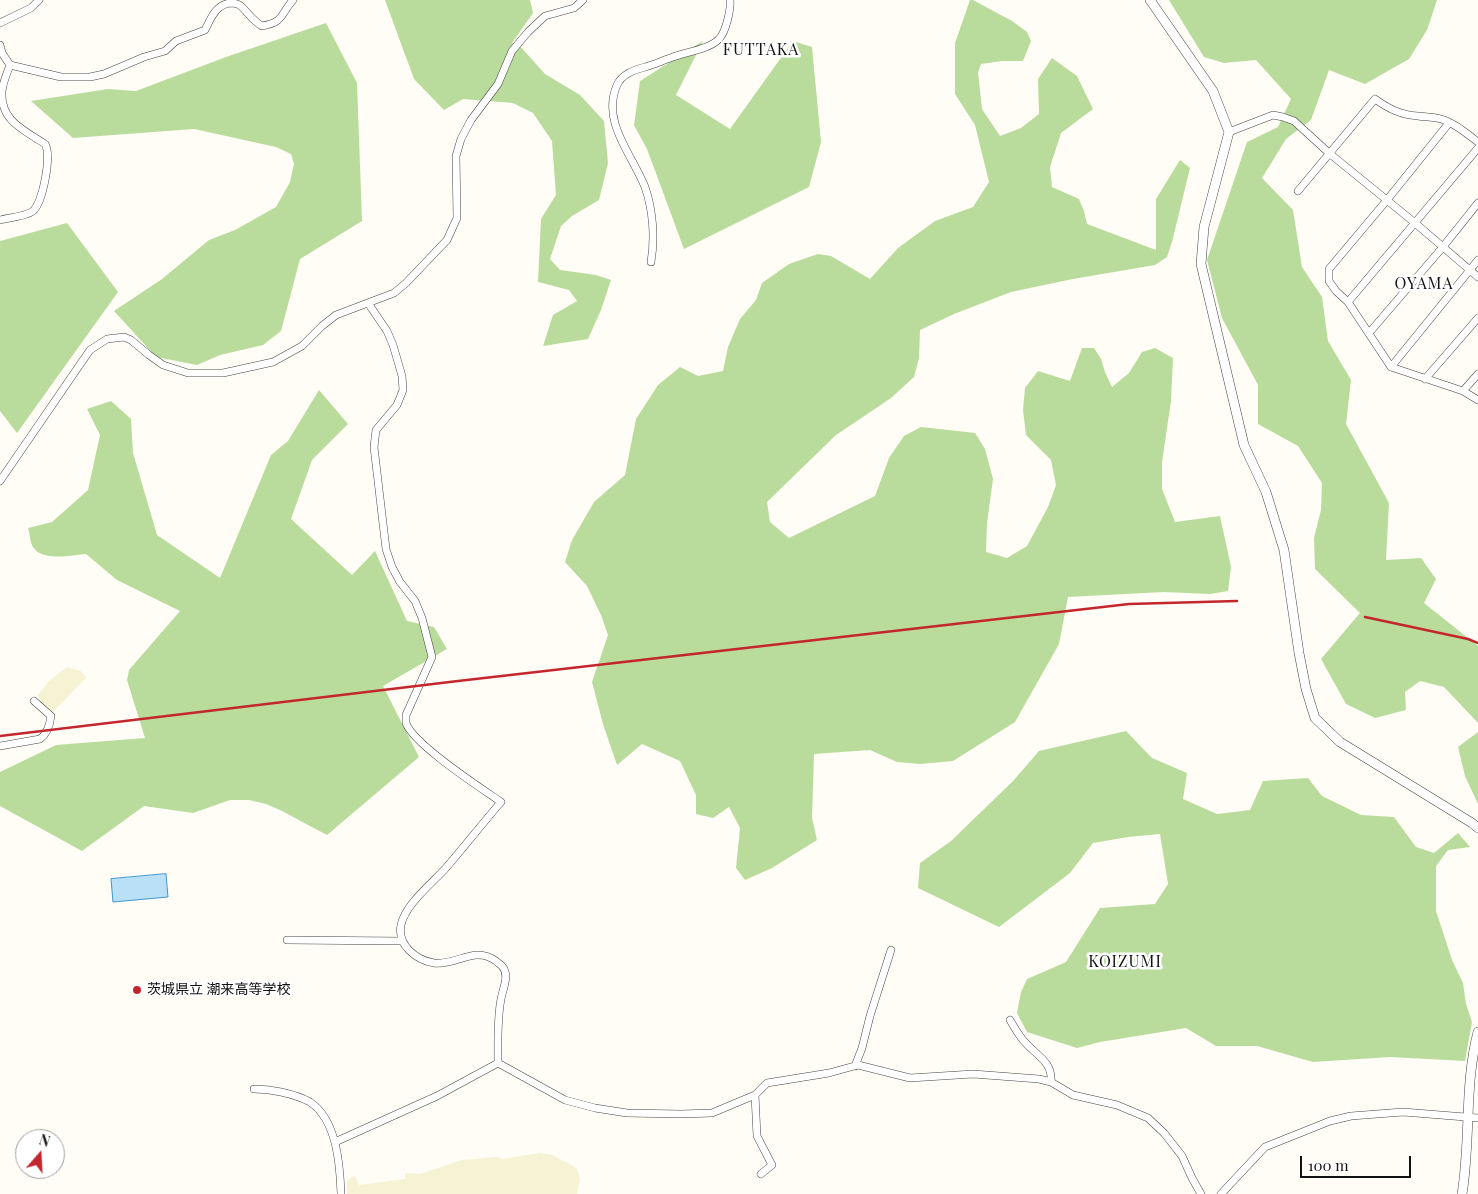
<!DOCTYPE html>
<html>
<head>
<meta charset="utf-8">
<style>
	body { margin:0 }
	#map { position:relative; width:1478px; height:1194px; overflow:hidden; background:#fffdf5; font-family:"Playfair Display",serif }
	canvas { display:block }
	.north { position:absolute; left:15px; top:1129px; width:50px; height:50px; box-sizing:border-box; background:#fff; border:1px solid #a0a0a0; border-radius:50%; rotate:19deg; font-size:14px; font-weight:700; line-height:20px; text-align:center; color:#111 }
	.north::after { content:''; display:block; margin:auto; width:18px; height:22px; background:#c4262e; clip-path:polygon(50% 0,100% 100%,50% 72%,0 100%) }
	.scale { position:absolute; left:1300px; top:1156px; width:111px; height:22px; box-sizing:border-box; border:2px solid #111; border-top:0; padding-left:6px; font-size:15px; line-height:18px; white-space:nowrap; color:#111; -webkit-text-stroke:4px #fff; paint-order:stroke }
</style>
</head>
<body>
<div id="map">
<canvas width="1478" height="1194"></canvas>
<div class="north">N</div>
<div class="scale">100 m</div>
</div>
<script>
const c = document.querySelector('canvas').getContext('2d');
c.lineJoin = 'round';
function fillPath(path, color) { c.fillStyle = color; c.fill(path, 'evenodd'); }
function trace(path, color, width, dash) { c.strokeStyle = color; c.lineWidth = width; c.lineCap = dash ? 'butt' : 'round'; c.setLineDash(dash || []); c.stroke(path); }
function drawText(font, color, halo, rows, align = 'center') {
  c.font = font + ' "Playfair Display","Noto Sans JP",serif'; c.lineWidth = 5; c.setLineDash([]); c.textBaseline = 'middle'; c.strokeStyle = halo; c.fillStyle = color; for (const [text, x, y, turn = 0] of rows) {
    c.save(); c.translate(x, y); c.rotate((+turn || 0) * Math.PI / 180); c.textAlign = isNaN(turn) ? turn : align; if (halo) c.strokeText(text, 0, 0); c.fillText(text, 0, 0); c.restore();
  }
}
fillPath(new Path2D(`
	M67,667L81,671L86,678L52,713L40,702L38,695L49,681Z
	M540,1153L552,1155L570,1164L577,1169L580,1179L577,1194H347V1180L355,1176L359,1185L405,1179V1173L420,1174L462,1160L496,1157L503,1159Z`), '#f6f3d4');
fillPath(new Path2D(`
	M385,0H530L533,13L512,43L519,45L545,74L580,95L604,121L608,163L599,200L572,216L561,226L550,259L560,270L596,275L611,280L601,310L588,339L543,346L553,315L577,301L569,290L538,282L541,219L556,195L552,141L533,113L513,103L463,99L444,110L414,79Z
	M970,0H973L1012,21L1027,32L1031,41L1023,61H1002L981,64L978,73L982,109L1000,136L1021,128L1039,114L1038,79L1052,58L1077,76L1093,109L1061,133L1050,167L1052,187L1079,199L1084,211L1087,224L1156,250V199L1180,160L1190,168L1172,242L1167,257L1155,265L1073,279L1011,292L954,314L920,330L919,358L914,377L891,398L836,435L767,502L770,522L789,538L875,496L889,458L904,436L921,427L975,433L985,449L993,479L987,523L986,552L1007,558L1027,546L1048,507L1056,485L1051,460L1026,435L1023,410L1025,388L1038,371L1070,381L1082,348H1094L1101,359L1105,372L1112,387L1129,373L1142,352L1155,348L1173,358L1171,401L1162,462V489L1175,522L1220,516L1231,567L1228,591L1210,594L1164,592L1068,597L1059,644L1015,722L953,761L920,764L897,762L870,750L814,754L812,818L817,840L772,868L745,880L736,868L740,828L729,807L713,818L696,814V795L680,761L642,744L617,765L603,724L592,682L608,635L601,615L587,586L565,562L572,540L594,502L625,475L636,419L658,385L680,367L698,376L723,371L728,347L740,319L756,300L762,283L789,264L818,254L831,256L870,279L898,248L935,221L973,207L989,182L975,125L955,94V43Z
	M1169,0H1437L1427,30L1409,59L1365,84L1329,70L1311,120L1286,139L1262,178L1293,210L1302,267L1322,297L1328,341L1351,380L1346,424L1389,503L1386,560L1421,558L1436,579L1424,603L1478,646V723L1444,687L1420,681L1405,692L1406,710L1375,718L1346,704L1321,659L1360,613L1315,569L1314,538L1321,510L1322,483L1298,446L1258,424V385L1222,318L1207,260L1247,142L1278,127L1291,99L1256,60L1224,63L1204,57Z
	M326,23L357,83L362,221L300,259L281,331L263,345L220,355L197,365L156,357L114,311L162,279L209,240L235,230L276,207L290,182L294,164L291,154L276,147L194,129L73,138L31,101L108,89L136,91L226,57Z
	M703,41L676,95L730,129L793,41L812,47L821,142L809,187L684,249L647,149L634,125L640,81Z
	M67,223L118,292L17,433L0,411V241Z
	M319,390L348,424L312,460L291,519L352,575L375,551L407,621L434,627L447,649L383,686L419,757L327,835L280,810L266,804L249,800H230L193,813L144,806L82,851L0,806V772L56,745L145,738L127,680L129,670L180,611L117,580L86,554C72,555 42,562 33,547C30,542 30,534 28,528L52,522L88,490L100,435L87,409L111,401L131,419L133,453L157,535L220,578L271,455L288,441Z
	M1126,731L1152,758L1187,773L1183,799L1217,814L1250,810L1263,781L1308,778L1322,796L1361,815L1394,817L1416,847L1434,853L1458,833L1470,847L1448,850L1436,866V911L1452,960L1463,983L1466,1004L1472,1022L1465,1061L1390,1057L1313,1062L1257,1046H1216L1186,1028L1100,1042L1077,1048L1027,1032L1017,1013L1021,992L1027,979L1066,962L1100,908L1155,904L1168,884L1160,834L1128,837L1093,843L1070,873L999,927L918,888L920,863L951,841L1013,781L1039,751Z
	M1478,732V804L1465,776L1458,747Z`), '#b9dc9c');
const water = new Path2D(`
	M166,874L168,897L113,902L111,879Z`);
fillPath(water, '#b9e0f7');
trace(water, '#3f96cf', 1);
const minor = new Path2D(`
	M0,23L31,8L39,0
	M0,45L2,53L10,65L61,77H90L104,74L144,57L165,51L176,41L205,30C211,18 216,4 231,3C235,3 239,4 242,7C249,14 253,21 262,26C284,22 280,15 293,0
	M1449,123L1387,200L1329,269V281L1336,291L1348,302L1391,367L1463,391L1478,400
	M1229,132L1273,115L1283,117L1294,121L1329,153L1415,223L1478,277
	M1298,191L1375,99C1389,109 1401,115 1418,116C1425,117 1434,117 1441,119C1455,123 1467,134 1478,142
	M0,220C8,218 27,216 33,211C43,202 52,155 45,144C24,130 0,121 2,91C3,82 7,73 10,65
	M651,262C655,238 653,210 645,187C632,154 601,122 617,85C622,74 634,70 645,67C655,64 664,60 673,57C686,52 710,49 719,39C726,32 731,9 730,0
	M1348,302L1478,148
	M368,303L387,331L393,345L402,376L403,390L397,405L376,430L374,447L386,549L392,567L400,582L415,601L422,618L432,657L406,715C406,716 406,722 406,723C413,744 481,788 501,802C482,824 464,847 445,869C431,884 405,905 401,925C397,945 416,960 434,963C457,966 474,945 496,961C498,963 500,964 502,966C510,975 503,988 501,999C497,1020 498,1041 498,1063
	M1369,333L1442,248L1478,203
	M1391,367L1478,260
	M1425,379L1478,318
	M1463,391L1478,374
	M0,481L90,350L107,339L124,337L131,340L149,355L163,365L188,373H223L273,362L302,346L322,326L336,315L394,293L406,283L447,240L457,218L456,156L461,139L471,120L498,84L512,51L528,32L545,16L574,8L583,0
	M0,746L40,739C47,734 50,724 51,716L34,701
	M287,940L402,941
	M1010,1020C1014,1027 1018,1034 1023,1040C1035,1055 1053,1061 1051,1082
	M855,1066L862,1048L870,1016L891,950
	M254,1089C263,1089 272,1090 281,1092C290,1094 301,1097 310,1102C337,1120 340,1165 341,1194
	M755,1095L757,1136L772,1165L761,1174
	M335,1142L437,1096L498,1063L565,1100L595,1108L627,1113L681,1114L712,1113L755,1095L767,1083L829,1073L858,1065L910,1078L973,1074L1039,1079L1051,1082L1073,1095L1117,1105L1148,1118L1164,1133L1182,1156L1192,1178L1201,1194
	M1221,1194L1265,1147L1330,1121L1351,1116L1403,1112L1478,1118`);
const tertiary = new Path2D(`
	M1150,0L1213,91L1229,132L1204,227L1201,264L1244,445L1266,492L1284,550L1299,653L1306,689L1315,718L1340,742L1472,823L1478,828
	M1462,1194C1471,1140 1464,1085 1478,1032`);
trace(minor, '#444', 8);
trace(tertiary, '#444', 10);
trace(minor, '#fff', 7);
trace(tertiary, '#fff', 9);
trace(new Path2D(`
	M1365,617L1468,639L1478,643
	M0,736L458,681L1129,604L1237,601`), '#c4262e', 2.5);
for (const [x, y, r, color] of [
	[137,990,5,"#c4262e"]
]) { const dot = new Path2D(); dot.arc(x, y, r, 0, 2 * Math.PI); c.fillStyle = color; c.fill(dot); trace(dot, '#fff', 2); }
drawText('14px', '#111', '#fff', [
	["茨城県立 潮来高等学校",147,990]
], 'left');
c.letterSpacing = '1px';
drawText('16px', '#111', '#fff', [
	["FUTTAKA",761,50],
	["OYAMA",1424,284],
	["KOIZUMI",1125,962]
]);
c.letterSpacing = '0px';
</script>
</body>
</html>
